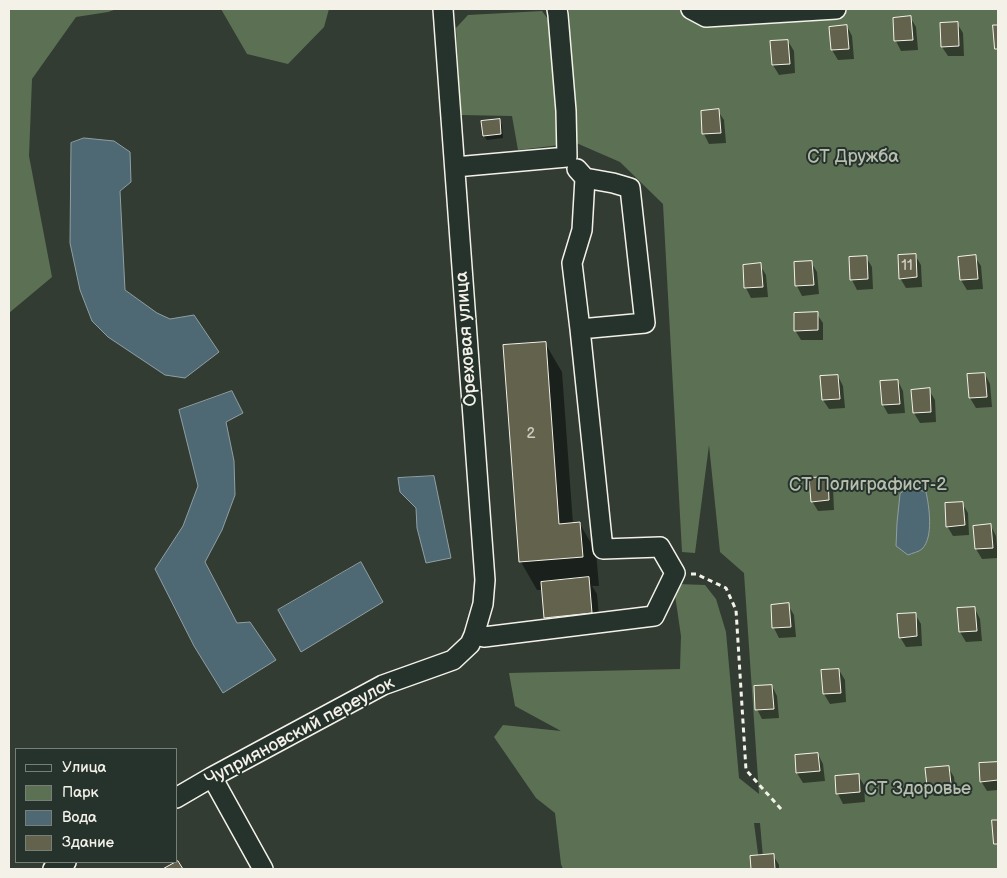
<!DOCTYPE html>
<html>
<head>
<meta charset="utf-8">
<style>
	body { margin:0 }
	#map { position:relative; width:1007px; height:878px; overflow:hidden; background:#323c33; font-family:"Balsamiq Sans",sans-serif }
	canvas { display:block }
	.frame { position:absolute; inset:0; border:10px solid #f4f1e8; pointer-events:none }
	.legend { position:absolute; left:15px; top:748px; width:162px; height:115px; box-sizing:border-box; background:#26332d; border:1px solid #787f78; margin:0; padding:6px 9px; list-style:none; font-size:15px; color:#f4f1e8 }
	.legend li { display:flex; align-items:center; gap:10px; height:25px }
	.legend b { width:25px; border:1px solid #787f78 }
</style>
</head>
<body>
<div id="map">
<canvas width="1007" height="878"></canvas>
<div class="frame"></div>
<ul class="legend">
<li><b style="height:6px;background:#26332d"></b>Улица</li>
<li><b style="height:14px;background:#5c7154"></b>Парк</li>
<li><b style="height:14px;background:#4e6973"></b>Вода</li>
<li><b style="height:14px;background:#63624d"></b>Здание</li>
</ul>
</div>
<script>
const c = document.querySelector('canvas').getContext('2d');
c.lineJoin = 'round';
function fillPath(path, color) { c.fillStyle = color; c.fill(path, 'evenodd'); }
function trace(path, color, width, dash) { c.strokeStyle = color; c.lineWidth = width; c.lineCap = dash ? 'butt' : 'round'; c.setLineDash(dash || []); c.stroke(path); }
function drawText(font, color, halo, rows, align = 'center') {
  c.font = font + ' "Balsamiq Sans",sans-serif'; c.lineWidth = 4; c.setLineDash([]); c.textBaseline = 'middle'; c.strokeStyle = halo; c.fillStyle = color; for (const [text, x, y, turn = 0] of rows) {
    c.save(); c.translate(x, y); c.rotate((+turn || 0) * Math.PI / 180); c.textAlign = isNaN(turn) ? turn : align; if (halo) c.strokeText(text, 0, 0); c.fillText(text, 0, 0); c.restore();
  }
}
fillPath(new Path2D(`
	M9,9H117L108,12L76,17L32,79L29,156L52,277L9,313Z
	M221,9H329L324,27L288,64L247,54Z
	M569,9H682L696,16V9H998V869H764L760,823H754L760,869H563L561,864L555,813L536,798L494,737L503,725L561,731L515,706L509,673L680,669L681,636L675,595L677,584L705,585L716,599L726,632L739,778L759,794L744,573L720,552L709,445L695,553L682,552L663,204L620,162L574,142Z
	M542,11L553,26L560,145L518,150L512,116L461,115L456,28L468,15Z`), '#5c7154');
const water = new Path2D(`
	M84,138L114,141L130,152L131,182L120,191L125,290L157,313L170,319L194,315L219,352L185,378L165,375L108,337L92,321L80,290L70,243L71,143Z
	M232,391L243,413L226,422L234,461L235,495L222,530L205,562L237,623L250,622L276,660L223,693L194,646L155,569L183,526L198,486L179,410Z
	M434,476L451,558L426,563L417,528L416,508L400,492L398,478Z
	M909,487L926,492C929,506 934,537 922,549C919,552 912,553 908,555L896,546L897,523L900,494Z
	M361,562L383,602L301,652L278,610Z`);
fillPath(water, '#4e6973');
trace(water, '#909fa2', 1);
fillPath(new Path2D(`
	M910,17L916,27L918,50L901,51L896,41Z
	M957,23L963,33L964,56H948L942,47Z
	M847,26L852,36L854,59L838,60L832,50Z
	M788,41L794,51L795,73L779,75L773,65Z
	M718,111L724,120L726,143L709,144L704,134Z
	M499,120L502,125L503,138L487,140L484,136Z
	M915,255L921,265L922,287L906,288L900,278Z
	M866,257L872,267L873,289L857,290L852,280L850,258Z
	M975,257L981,266L983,289L967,290L961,280Z
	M811,262L817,272L819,294L802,296L797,286Z
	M760,265L766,275L768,297L751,298L746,288L744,266Z
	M817,314L823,323V340H801L795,330Z
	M545,343L562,372L573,524H580L596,552L599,586H592L597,594L600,628L554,633L546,617L543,590H537L521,562Z
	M985,374L990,384L992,407L976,408L970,398L969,376Z
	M838,376L843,386L845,408L829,409L823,400Z
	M898,381L903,391L905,413L888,414L883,405Z
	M929,390L935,400L936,422L920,423L914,413Z
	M827,478L833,488L834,510L818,511L812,501Z
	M962,503L968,513L969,535L953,536L947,526Z
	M991,526L996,536L998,558L982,559L976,549Z
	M788,605L794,615L796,637L779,638L774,628Z
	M975,609L980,619L982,641L966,642L960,632Z
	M915,614L921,624L922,646L906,647L900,637Z
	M839,670L845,680L846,702L830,704L824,694Z
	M772,686L777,696L779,718L762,719L757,709Z
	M818,754L823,764L825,781L803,783L797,773Z
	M998,763V790L987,791L981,781L980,765Z
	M948,767L954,777L956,794L934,796L928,786Z
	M858,775L864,785L865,802L843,804L838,794L836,777Z
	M773,855L779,865V869H752L751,857Z`), '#0007');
const building = new Path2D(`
	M911,16L913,40L894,41L893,18Z
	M958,22L959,46L941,47L940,23Z
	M847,25L849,49L831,50L829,27Z
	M993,25H998V49H995Z
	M788,40L790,64L772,65L770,41Z
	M719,109L721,133L702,134L701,111Z
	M500,119L501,134L483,136L481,121Z
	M916,254L917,277L899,279L898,255Z
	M976,255L978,279L960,280L958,257Z
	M867,256L868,279L850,280L849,257Z
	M812,261L814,285L795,286L794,262Z
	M761,263L763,287L744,288L743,265Z
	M818,312V330L794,331V313Z
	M546,342L559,524L580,522L583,557L519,562L503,345Z
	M985,373L987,397L969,398L967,374Z
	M838,375L840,399L822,400L820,376Z
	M898,380L900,404L882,405L880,381Z
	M930,388L931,412L913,413L911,390Z
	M828,477L829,500L811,502L809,478Z
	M963,502L965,525L946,527L945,503Z
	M991,524L993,548L975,549L973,526Z
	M589,577L592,613L544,618L541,582Z
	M789,603L791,627L772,628L771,605Z
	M975,607L977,631L959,632L957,608Z
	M916,613L917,636L899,638L897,614Z
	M839,669L841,693L823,694L821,670Z
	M772,685L774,709L755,710L754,686Z
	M818,753L820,771L796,773L795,755Z
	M998,762V780L980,782L979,763Z
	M949,766L951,784L927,786L925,768Z
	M859,774L860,792L836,794L835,776Z
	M992,820H998V844H994Z
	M774,854L775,869H751L750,856Z
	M178,861L183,869H163Z`);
fillPath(building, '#63624d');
trace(building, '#f4f1e8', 1);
const minor = new Path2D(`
	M691,9L706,17L836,9
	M455,167L567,157L566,111L558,15L557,9
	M577,169L585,178L582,230L572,263L580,329
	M474,635L484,637L654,616L675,573L660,547L603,549L580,329L645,323L630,188L613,183L585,178
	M212,777L263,869
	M176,798L212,777L383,685L453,660L470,644L474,635L483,604L485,580L443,9
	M53,869L66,862`);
trace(minor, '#f4f1e8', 22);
trace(new Path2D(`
	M691,574H696L726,588L736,610L746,770L781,809`), '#f4f1e8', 3, [5, 4]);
trace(minor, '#26332d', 19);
drawText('15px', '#d0cdc1', null, [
	["11",907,266],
	["2",531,434]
]);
drawText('18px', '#b7bead', '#26332d', [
	["СТ Дружба",853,157],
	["СТ Полиграфист-2",868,485],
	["СТ Здоровье",918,789]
]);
drawText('18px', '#f4f1e8', '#26332d', [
	["Ореховая улица",467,339,-94],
	["Чуприяновский переулок",300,732,-28]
]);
</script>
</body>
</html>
